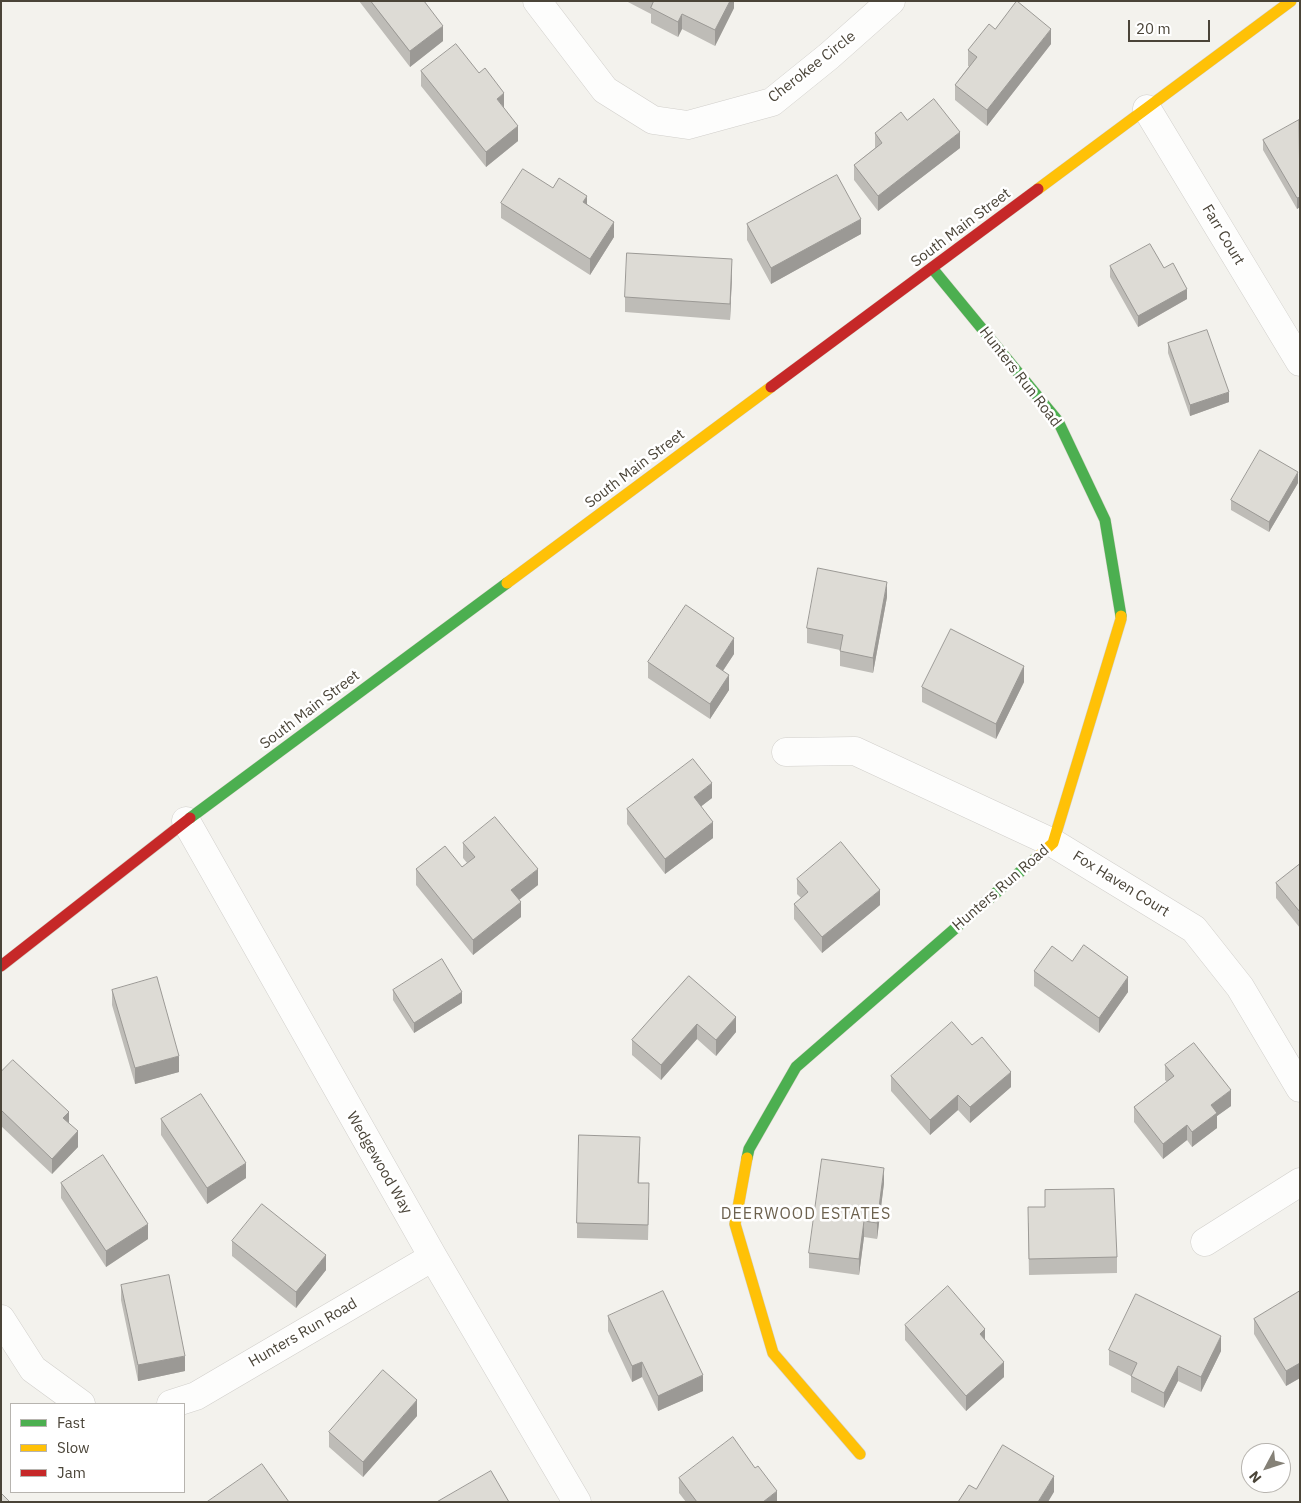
<!DOCTYPE html>
<html>
<head>
<meta charset="utf-8">
<style>
	body { margin:0 }
	#map { position:relative; width:1301px; height:1503px; overflow:hidden; background:#f3f2ed; font-family:"IBM Plex Sans",sans-serif }
	canvas { display:block }
	.frame { position:absolute; inset:0; border:2px solid #4a4438; pointer-events:none }
	.legend { position:absolute; left:10px; top:1403px; width:175px; height:90px; box-sizing:border-box; background:#fff; border:1px solid #b7b4af; margin:0; padding:6px 9px; list-style:none; font-size:15px; color:#4a4438 }
	.legend li { display:flex; align-items:center; gap:10px; height:25px }
	.legend b { width:25px; border:1px solid #b7b4af }
	.north { position:absolute; left:1241px; top:1443px; width:50px; height:50px; box-sizing:border-box; background:#fff; border:1px solid #b7b4af; border-radius:50%; rotate:230deg; font-size:14px; font-weight:700; line-height:20px; text-align:center; color:#4a4438 }
	.north::after { content:''; display:block; margin:auto; width:18px; height:22px; background:#858177; clip-path:polygon(50% 0,100% 100%,50% 72%,0 100%) }
	.scale { position:absolute; left:1128px; top:20px; width:82px; height:22px; box-sizing:border-box; border:2px solid #4a4438; border-top:0; padding-left:6px; font-size:15px; line-height:18px; white-space:nowrap; color:#4a4438; -webkit-text-stroke:4px #fff; paint-order:stroke }
</style>
</head>
<body>
<div id="map">
<canvas width="1301" height="1503"></canvas>
<div class="frame"></div>
<ul class="legend">
<li><b style="height:6px;background:#4caf50"></b>Fast</li>
<li><b style="height:6px;background:#ffc107"></b>Slow</li>
<li><b style="height:6px;background:#c62828"></b>Jam</li>
</ul>
<div class="north">N</div>
<div class="scale">20 m</div>
</div>
<script>
const c = document.querySelector('canvas').getContext('2d');
c.lineJoin = 'round';
function trace(path, color, width, dash) { c.strokeStyle = color; c.lineWidth = width; c.lineCap = dash ? 'butt' : 'round'; c.setLineDash(dash || []); c.stroke(path); }
function fillPath(path, color) { c.fillStyle = color; c.fill(path, 'evenodd'); }
function drawText(font, color, halo, rows, align = 'center') {
  c.font = font + ' "IBM Plex Sans",sans-serif'; c.lineWidth = 5; c.setLineDash([]); c.textBaseline = 'middle'; c.strokeStyle = halo; c.fillStyle = color; for (const [text, x, y, turn = 0] of rows) {
    c.save(); c.translate(x, y); c.rotate((+turn || 0) * Math.PI / 180); c.textAlign = isNaN(turn) ? turn : align; if (halo) c.strokeText(text, 0, 0); c.fillText(text, 0, 0); c.restore();
  }
}
const street = new Path2D(`
	M537,1L605,90L653,120L688,125L772,102L829,56L891,1
	M1147,109L1300,362
	M786,752L855,751L1053,843L1194,929L1240,987L1300,1088
	M186,821L433,1257L577,1502
	M1205,1242L1300,1182
	M1,1319L33,1369L81,1404
	M171,1404L196,1396L433,1257`);
const fast = new Path2D(`
	M932,268L1058,421L1105,520L1121,616
	M190,818L507,583
	M747,1158L749,1149L796,1067L1036,858`);
const slow = new Path2D(`
	M1038,189L1291,1
	M507,583L771,387
	M1036,858L1053,843L1121,619V616
	M747,1158L735,1224L773,1353L860,1454`);
const jam = new Path2D(`
	M771,387L1038,189
	M1,966L190,818`);
trace(street, '#d1cfcb', 29);
trace(fast, '#d2cfc4', 12);
trace(slow, '#d2cfc4', 12);
trace(jam, '#d2cfc4', 12);
trace(street, '#fdfdfc', 28);
trace(fast, '#4caf50', 11);
trace(slow, '#ffc107', 11);
trace(jam, '#c62828', 11);
fillPath(new Path2D(`
	M359,1H424L443,41L410,67Z
	M626,1H734V8L715,46L682,29L678,37L651,23V14Z
	M995,29L1051,44L987,126L955,100V85L969,66H968V50Z
	M421,71L479,73L504,108L518,141L486,167L421,86Z
	M907,120L960,148L878,211L854,180V165L875,148V133Z
	M1300,121V207L1297,209L1263,150V140Z
	M553,188L587,204L614,237L590,275L501,218V203Z
	M747,224L861,234L771,284L747,240Z
	M1110,266L1164,268L1187,299L1138,327L1110,277Z
	M732,275L730,320L625,312V297Z
	M1168,343L1229,402L1190,416L1168,353Z
	M1298,483L1269,532L1231,510V500Z
	M887,597L873,673L840,666V650L807,643V628Z
	M734,654L723,671L729,690L710,719L648,678V662Z
	M1024,682L996,739L922,702V687Z
	M712,798L701,806L713,838L665,874L627,824V809Z
	M463,843L538,885L519,900L521,917L473,955L416,885V869L462,867L467,863L463,858Z
	M1300,864V928L1276,898V883Z
	M797,879L880,905L822,953L794,919V904L801,898L797,894Z
	M1072,961L1128,992L1099,1033L1034,986V971Z
	M689,976L736,1032L716,1056L697,1039L661,1080L632,1055V1040Z
	M112,990L179,1072L135,1084L112,1005Z
	M393,990L462,1003L414,1033L393,1000Z
	M972,1045L1011,1087L970,1123L958,1110L930,1135L891,1091V1076Z
	M1165,1065L1231,1106L1217,1116V1128L1192,1147L1187,1140L1163,1159L1134,1122V1107L1167,1082L1165,1080Z
	M1,1072L69,1123L78,1147L52,1174L1,1126Z
	M161,1119L246,1178L207,1204L161,1135Z
	M640,1152L639,1183L649,1199L648,1240L577,1238V1223Z
	M61,1183L148,1239L106,1267L61,1198Z
	M884,1183L877,1239L864,1237L859,1275L809,1268V1253Z
	M1028,1223L1117,1257V1273L1029,1275Z
	M232,1241L326,1270L296,1308L232,1256Z
	M121,1285L185,1371L138,1381L121,1300Z
	M1300,1291V1378L1286,1386L1254,1334V1319Z
	M608,1316L703,1391L658,1411L642,1377L632,1382L608,1331Z
	M905,1325L1004,1377L966,1411L905,1340Z
	M1109,1350L1221,1351L1201,1392L1178,1381L1164,1408L1131,1392V1376L1109,1365Z
	M417,1416L363,1477L329,1447V1432Z
	M679,1478L777,1502H686L679,1493Z`), '#bebcb7');
fillPath(new Path2D(`
	M730,1H734V8L715,46V30Z
	M682,14V29L678,37V22Z
	M443,26V41L410,67V51Z
	M1051,29V44L987,126V110Z
	M504,93V108L497,99Z
	M518,126V141L486,167V152Z
	M960,132V148L878,211V196Z
	M587,196V211L583,202Z
	M1300,197V207L1297,209V198Z
	M861,219V234L771,284V268Z
	M614,222V237L590,275V259Z
	M732,259V275L730,320V304Z
	M1187,289V299L1138,327V316Z
	M1229,392V402L1190,416V405Z
	M1298,472V483L1269,532V522Z
	M887,582V597L873,673V658Z
	M734,638V654L716,681V666Z
	M1024,666V682L996,739V724Z
	M729,675V690L710,719V704Z
	M712,783V798L694,812V797Z
	M713,822V838L665,874V859Z
	M538,869V885L511,906V890Z
	M880,890V905L822,953V937Z
	M521,902V917L473,955V940Z
	M1128,977V992L1099,1033V1018Z
	M462,992V1003L414,1033V1023Z
	M736,1017V1032L716,1056V1040Z
	M697,1024V1039L661,1080V1065Z
	M179,1056V1072L135,1084V1068Z
	M1011,1072V1087L970,1123V1107Z
	M1231,1090V1106L1217,1116V1128L1192,1147V1132L1211,1105Z
	M958,1095V1110L930,1135V1120Z
	M69,1112V1127L63,1118Z
	M1187,1125V1140L1163,1159V1144Z
	M78,1131V1147L52,1174V1159Z
	M246,1163V1178L207,1204V1188Z
	M884,1168V1183L877,1239V1223Z
	M864,1221V1237L859,1275V1259Z
	M148,1224V1239L106,1267V1251Z
	M326,1255V1270L296,1308V1292Z
	M985,1329V1345L980,1334Z
	M1221,1336V1351L1201,1392V1377Z
	M185,1356V1371L138,1381V1365Z
	M642,1362V1377L632,1382V1366Z
	M1004,1362V1377L966,1411V1396Z
	M1300,1363V1378L1286,1386V1371Z
	M1178,1366V1381L1164,1408V1393Z
	M703,1375V1391L658,1411V1396Z
	M417,1400V1416L363,1477V1462Z
	M1054,1476V1492L1048,1502H1038Z
	M777,1491V1502H763Z`), '#9b9995');
const building = new Path2D(`
	M371,1H424L443,26L410,51Z
	M654,1H730L715,30L682,14L678,22L651,8Z
	M1017,1L1051,29L987,110L955,85L977,57L968,50L989,24L995,29Z
	M456,44L479,73L485,68L504,93L497,99L518,126L486,152L421,71Z
	M934,99L960,132L878,196L854,165L882,143L875,133L901,112L907,120Z
	M1299,120L1300,197L1297,198L1263,140Z
	M523,169L553,188L559,178L587,196L583,202L614,222L590,259L501,203Z
	M837,175L861,219L771,268L747,224Z
	M1150,244L1164,268L1173,263L1187,289L1138,316L1110,266Z
	M627,253L732,259L730,304L625,297Z
	M1207,330L1229,392L1190,405L1168,343Z
	M1260,450L1298,472L1269,522L1231,500Z
	M818,568L887,582L873,658L840,651L843,635L807,628Z
	M686,605L734,638L716,666L729,675L710,704L648,662Z
	M951,629L1024,666L996,724L922,687Z
	M693,759L712,783L694,797L713,822L665,859L627,809Z
	M495,817L538,869L511,890L521,902L473,940L416,869L445,846L462,867L475,857L463,843Z
	M841,842L880,890L822,937L794,904L808,892L797,879Z
	M1300,864V912L1276,883Z
	M1084,945L1128,977L1099,1018L1034,971L1052,946L1072,961Z
	M442,959L462,992L414,1023L393,990Z
	M689,976L736,1017L716,1040L697,1024L661,1065L632,1040Z
	M157,977L179,1056L135,1068L112,990Z
	M952,1022L972,1045L982,1037L1011,1072L970,1107L958,1095L930,1120L891,1076Z
	M1194,1043L1231,1090L1211,1105L1217,1113L1192,1132L1187,1125L1163,1144L1134,1107L1174,1076L1165,1065Z
	M13,1060L69,1112L63,1118L78,1131L52,1159L1,1110V1072Z
	M201,1094L246,1163L207,1188L161,1119Z
	M579,1135L640,1137L638,1183H649L648,1225L577,1223Z
	M103,1155L148,1224L106,1251L61,1183Z
	M822,1159L884,1168L877,1223L864,1221L859,1259L809,1253Z
	M1114,1189L1117,1257L1029,1259L1028,1207H1045V1190Z
	M262,1204L326,1255L296,1292L232,1241Z
	M169,1275L185,1356L138,1365L121,1285Z
	M948,1286L985,1329L980,1334L1004,1362L966,1396L905,1325Z
	M663,1291L703,1375L658,1396L642,1362L632,1366L608,1316Z
	M1300,1291V1363L1286,1371L1254,1319Z
	M1136,1294L1221,1336L1201,1377L1178,1366L1164,1393L1131,1376L1137,1363L1109,1350Z
	M383,1370L417,1400L363,1462L329,1432Z
	M733,1437L755,1468L758,1466L777,1491L763,1502H697L679,1478Z
	M1003,1445L1054,1476L1038,1502H958L969,1485L976,1489Z
	M262,1464L289,1502H207Z
	M491,1471L509,1502H437Z
	M1,1493L10,1502H1Z`);
fillPath(building, '#dddbd5');
trace(building, '#9b9995', 1);
drawText('15px', '#4a4438', '#fff', [
	["Cherokee Circle",812,67,-38],
	["South Main Street",961,228,-37],
	["Farr Court",1223,235,59],
	["Hunters Run Road",1020,377,52],
	["South Main Street",635,469,-37],
	["South Main Street",310,710,-37],
	["Fox Haven Court",1121,884,32],
	["Hunters Run Road",1001,888,-41],
	["Wedgewood Way",379,1163,60],
	["Hunters Run Road",303,1333,-30]
]);
c.letterSpacing = '1px';
drawText('16px', '#6d624f', '#fff', [
	["DEERWOOD ESTATES",806,1214]
]);
c.letterSpacing = '0px';
</script>
</body>
</html>
